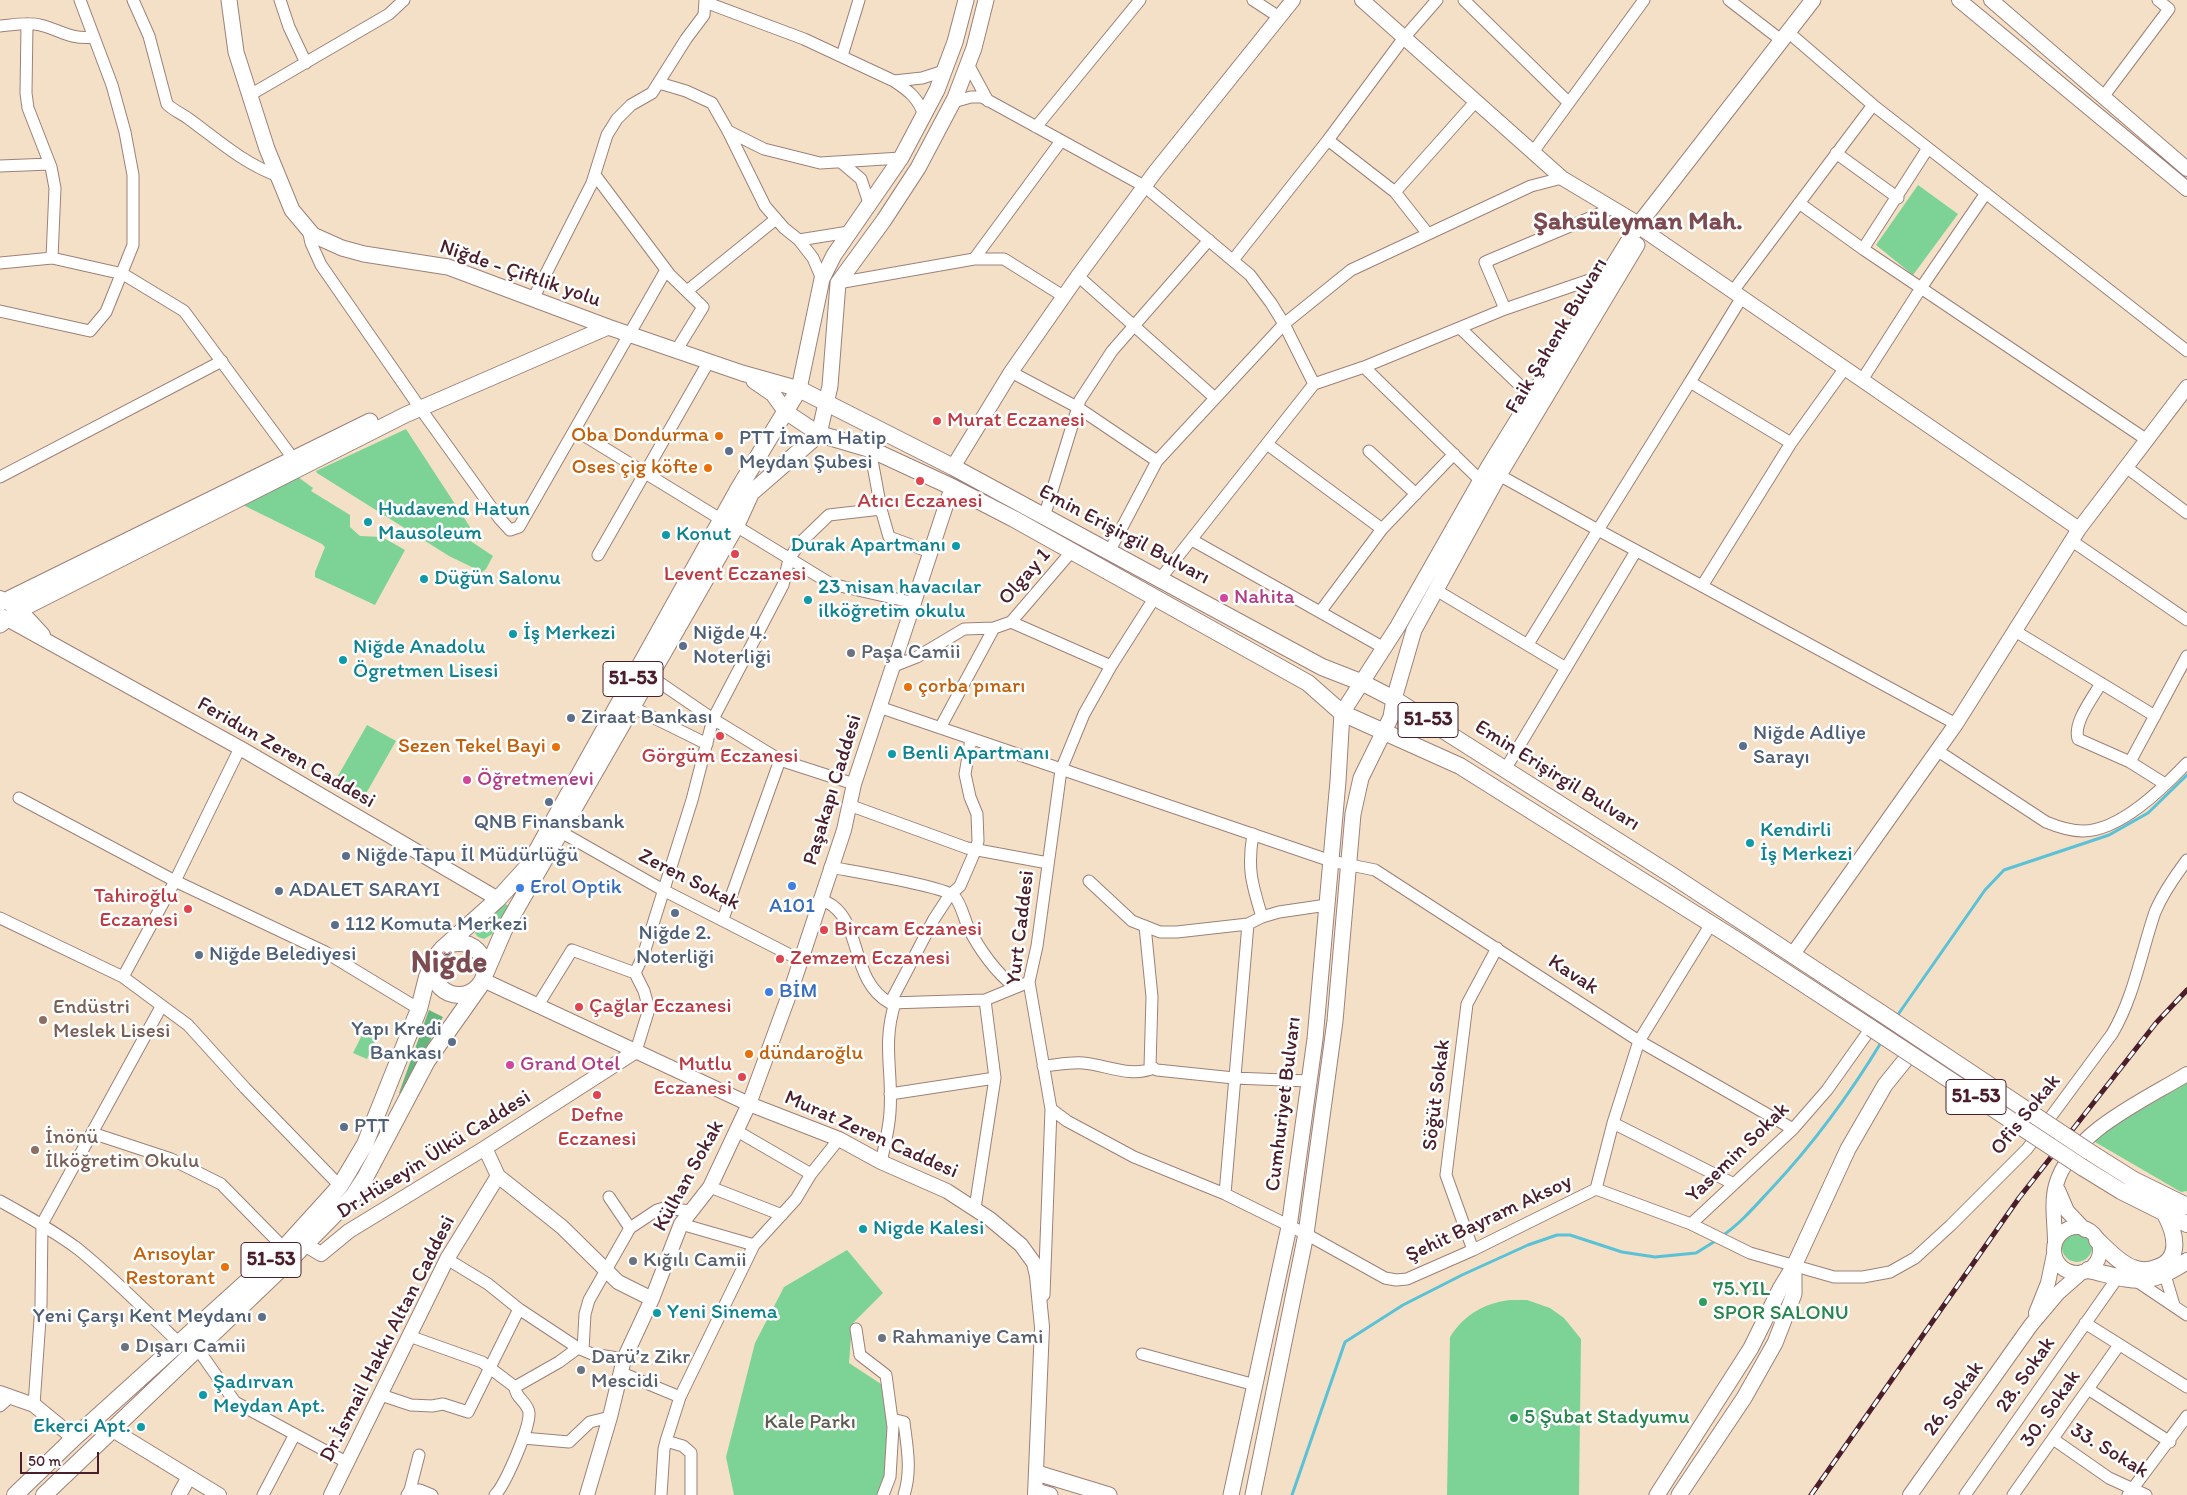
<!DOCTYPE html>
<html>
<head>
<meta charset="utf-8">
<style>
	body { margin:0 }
	#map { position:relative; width:2187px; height:1495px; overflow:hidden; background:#f3e0c6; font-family:Itim,sans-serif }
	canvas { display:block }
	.scale { position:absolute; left:20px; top:1452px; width:79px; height:22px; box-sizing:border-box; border:2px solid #4a1f2b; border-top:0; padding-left:6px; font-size:15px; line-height:18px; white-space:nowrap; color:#4a1f2b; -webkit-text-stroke:4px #fff; paint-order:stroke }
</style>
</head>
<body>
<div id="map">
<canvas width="2187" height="1495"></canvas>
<div class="scale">50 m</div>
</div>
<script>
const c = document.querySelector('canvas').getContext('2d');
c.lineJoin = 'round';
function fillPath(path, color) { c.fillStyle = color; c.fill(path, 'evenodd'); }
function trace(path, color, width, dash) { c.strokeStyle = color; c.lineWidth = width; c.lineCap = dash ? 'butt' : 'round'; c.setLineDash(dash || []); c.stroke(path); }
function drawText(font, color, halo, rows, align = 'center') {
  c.font = font + ' Itim,sans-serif'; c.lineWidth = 5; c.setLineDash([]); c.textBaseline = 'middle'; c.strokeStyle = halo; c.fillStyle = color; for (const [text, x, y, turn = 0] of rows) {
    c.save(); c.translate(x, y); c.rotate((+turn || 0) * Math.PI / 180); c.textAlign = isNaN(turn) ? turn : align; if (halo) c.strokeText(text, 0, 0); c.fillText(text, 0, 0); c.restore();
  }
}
fillPath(new Path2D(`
	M1918,185L1958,214L1913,275L1876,245Z
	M406,429L470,527L469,540L493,556L486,569L482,572L449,556L317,473L316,471Z
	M298,477L313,488L311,491L350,515V527L360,536L382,537L405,550L375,605L315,577V572L325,547L322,544L245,506L244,501Z
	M367,725L396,741L364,797L335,781Z
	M505,904L509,906L494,933L484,939L478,937L475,933L478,927Z
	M363,1033L376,1039L367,1059L353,1053Z
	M2187,1083V1191L2181,1192L2095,1142L2096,1136Z
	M2062 1247a15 15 0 1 1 30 0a15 15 0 1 1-30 0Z
	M847,1250L883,1293L852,1324L849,1363L881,1384L892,1453L883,1495H734L726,1457L755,1343L784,1287Z
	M1510,1300H1527L1550,1308L1564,1318L1581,1339L1579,1495H1447L1450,1337C1464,1315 1484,1303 1510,1300Z`), '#7dd396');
fillPath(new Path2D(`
	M429,1010L443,1017L401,1094L399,1093Z`), '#66b57f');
trace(new Path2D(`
	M1897,1016L1985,890L2004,870L2109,835L2148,813L2187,775
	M1722,1236C1741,1223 1756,1205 1772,1188C1814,1143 1850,1094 1882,1041
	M1292,1495L1345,1342L1403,1305L1462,1275L1528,1245L1557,1235H1570L1622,1252L1655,1257L1696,1253L1717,1240`), '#5ac1d7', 3);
const minor = new Path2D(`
	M133,0L149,36L167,104C174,111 181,113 189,119C219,141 243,163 278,176
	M280,0L289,27L306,63
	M1253,0L1279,17
	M1464,0L1569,103
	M1729,0L1781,40
	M705,2L804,39L894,81
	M27,24L26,93L28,108L51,167L55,188L52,258
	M0,26C12,25 28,22 40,25C61,30 70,40 94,37
	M1795,38L1873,105L1928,148L1863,249
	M842,56L859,0
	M968,64L988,101
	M659,83L686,91L712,103L728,131L764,149L820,163L901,158
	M250,95L389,14L404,0
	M2103,97L2169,9L2158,0
	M953,102L971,97H982L1144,186L1250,275L1271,303L1284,324L1314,384L1364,367L1505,309L1607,274
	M924,115C918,98 909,91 894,81L922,78L944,71
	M1036,127L1140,0
	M728,131L765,206L784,228L799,240L813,258L822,279
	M1928,148L2187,351
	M1533,152L1644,0
	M1836,153L1898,198
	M842,163L861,179L870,206
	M0,166L50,164
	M595,175L670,275L703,307L676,351
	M1395,192L1328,140L1403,39L1437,0
	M1799,203L1863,249L2147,440
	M308,229L311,243L321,265L420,408L499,518L510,530L519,527L666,270
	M1428,234L1395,192L1476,101
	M799,240L849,232
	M974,259L1061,141
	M1233,260L1328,140
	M0,263L52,258L123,274L184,311L298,465
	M1078,276L1215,398
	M838,283L974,259H1004L1063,296
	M687,291L776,219
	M1733,291L1873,105
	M533,299L592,183L607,135L617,119L631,105L652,93L686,39L704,15L705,0
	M1505,309L1485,262L1613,208
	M0,311L90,331L106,312L133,245V175L125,132L112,85L80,0
	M1460,328L1532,397
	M1364,367L1481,481
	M1011,372L1077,407L1157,461L1284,324L1351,270L1531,186L1562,178
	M1862,380L1921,288L1986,193
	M1690,382L1742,297
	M575,430L722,520
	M1791,443L1845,368
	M1267,444L1382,529L1454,454
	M870,449L881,509L889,537L930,552
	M1369,451L1416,494
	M2126,467L2187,513
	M1499,475L1598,530L1528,644
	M0,477L222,361
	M1044,517L1080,400L1112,351L1209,240
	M736,526L831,584L915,603
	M1382,529L1320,612L1384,648
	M1192,540L1320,612
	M2072,541L2187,620
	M1109,552L1157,461
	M598,555L709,361
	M1160,579L1314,384
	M1702,586L1598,530L1690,382L1791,443L1702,586L1956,724
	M1436,590L1566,668
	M1155,597L1111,666L1084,714L1061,770L1037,946L1029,982L1051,1109L1067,1121L1134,1157L1225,1194L1306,1234L1385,1278L1396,1280L1407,1279L1473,1250L1596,1189
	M1011,622L1111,666
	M2015,631L2155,716
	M894,666L917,657L964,629L994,628L1011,622L1072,551
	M650,676L713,719L780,760L854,784
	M2101,683C2093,698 2073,722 2078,739L2130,762L2165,784
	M632,707L707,744
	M879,707L1331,861L1375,870L1639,1041L1793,1129
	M940,728L994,628
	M1938,751L2046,822C2058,827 2070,831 2083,831C2120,831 2163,788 2187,763
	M2130,762L2187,656
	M1506,768L1636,551
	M19,798L175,881L325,952L419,1009
	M849,805L967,848L1048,863
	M561,832L663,890L800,960
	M1253,834C1247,869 1252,884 1262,917
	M830,867C850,871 943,886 954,896C961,903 964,918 968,927C979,949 996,973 1015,987
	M1089,881L1132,921L1160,932H1177L1248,924L1262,917L1279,912L1327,905
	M820,898C824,901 829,903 833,906C862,928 851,981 890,1003L985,1000L1029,982
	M0,918L123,977L188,1025L245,1088L340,1186
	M723,919L780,760
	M1145,926L1152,997L1150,1067L1157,1070L1234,1078L1309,1081
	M123,977L175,881L240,748
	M890,1003L934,919L949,896L960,886L976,849L978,841L977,814L970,797L965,774L971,739
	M538,1005L572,950L635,973
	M636,1051L649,1009L644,991L635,973L643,956L692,800L713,719L783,585L789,559L800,543L829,515L881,509
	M1043,1066C1056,1065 1070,1062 1083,1063C1107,1065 1130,1078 1154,1068
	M890,1094L995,1078
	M1613,1123L1734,1184
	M737,1131L811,1174
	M92,1133L171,1159L221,1184L284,1248
	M881,1162C885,1145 889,1129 890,1112C893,1072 882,1044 895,1003
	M710,1187L782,1215
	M1596,1189L1691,1224L1793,1129L1827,1090L1871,1028
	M1596,1189L1613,1123L1639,1041L1711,924
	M1225,1194L1248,924
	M609,1197L630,1228
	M0,1201C27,1216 54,1231 78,1249C114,1278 146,1311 179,1343
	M975,1208L995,1078L985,1000
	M681,1224L754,1245
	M1691,1224L1750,1253L1834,1277H1863L1890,1272L1915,1258L1951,1225L2027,1149L2112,1034C2134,997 2141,953 2155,912C2163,893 2175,876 2187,860
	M1473,1250L1446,1175L1467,1004L1497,948
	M447,1259L488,1284L519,1309L578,1348L592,1354L624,1359
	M2165,1275L2174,1305
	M2135,1280L2187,1315
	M1044,1295L1051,1109
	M2085,1323L2187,1387
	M856,1329L860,1355L886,1375L893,1427L890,1477L883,1495
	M409,1336L482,1362L515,1387
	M197,1348L235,1402L348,1463
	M583,1350L585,1314L589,1300L630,1228L657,1210L664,1208L691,1211
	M1142,1354L1255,1385
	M622,1373L680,1397L754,1245L796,1199L811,1174L839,1139
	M2088,1389L2170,1442
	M381,1395L411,1405L432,1406L443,1404L468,1412L519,1309
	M680,1397L666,1441L683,1446L691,1453V1495
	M34,1405L41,1305L42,1224L161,1007
	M0,1406L10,1397
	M892,1419L904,1422C907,1447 912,1470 904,1495
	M523,1438L569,1442L590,1422L610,1417
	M2053,1439L2109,1478L2146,1495
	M410,1490L419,1455
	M263,1495L294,1436
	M407,1495L410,1490H420L432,1495
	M495,1495C505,1485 530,1428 529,1413C528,1402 515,1398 515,1387L559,1362L578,1348
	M661,1495L664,1449L666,1441
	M1965,1495L2118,1277
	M2013,1495L2119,1345
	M2128,1495L2187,1416`);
const tertiary = new Path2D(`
	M1362,0L1562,178L1639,224L1645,231L2079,529
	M1959,0L2187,189
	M1991,0L2187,169
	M953,467L1011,372L1078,276L1155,172L1293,0
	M0,598L20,610L43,635
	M0,615L240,748L498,899
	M1793,954L1956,724L2079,529L2187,387
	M483,980L749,1104L839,1139L881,1162L947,1191L990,1219L1021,1245L1034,1263L1037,1276L1042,1327L1035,1495
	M485,1148L498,1176L562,1227L618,1282L652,1299
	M2058,1190L2067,1211L2085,1230
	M2054 1250a23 23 0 1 1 46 0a23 23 0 1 1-46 0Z
	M2055,1242C2055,1224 2051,1203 2056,1185C2071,1132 2143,1101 2187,1074
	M306,1245L321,1254L349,1231L485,1148L636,1051
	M2036,1313L2048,1283L2054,1254
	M0,1393L34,1405L74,1438
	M111,1429L219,1495
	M179,1495L189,1477
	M331,1495L447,1259L498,1176
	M587,1495L610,1417L624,1359L652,1299L681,1224L710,1187L749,1104L793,984L844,830L854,784L952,487
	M1910,1495L2031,1325L2058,1293L2082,1272`);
const secondary = new Path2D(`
	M229,0L236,52L267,149L292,210L313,235L342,248L364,254L448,267L608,327L742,373L799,389L822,279L834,255L901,158L937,90L955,42L966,0
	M754,381L773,394L786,412L819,434L830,386L838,283L884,220L918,168L955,98L974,48L986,0
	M0,603L370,421
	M0,625L20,610L405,415L608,327
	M1037,1473L1109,1495
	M1036,1491L1050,1495
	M1231,1495L1289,1227L1315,1039L1338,781L1342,713L1398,626L1489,466L1639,224L1813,0
	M1253,1495L1306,1234L1335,1021L1353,814L1361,778L1391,717L1394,699L1414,630L1499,475L1637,245
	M1657,1495L1751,1348L1780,1289L1794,1266L1848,1149L1885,1085L1910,1054
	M1679,1495L1744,1398L1775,1343L1794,1294V1267`);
const primary = new Path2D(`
	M433 969a26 26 0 1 1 52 0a26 26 0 1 1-52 0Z
	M442,949L498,899L529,865L739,488L799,389L953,467L1322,667L1363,683L1394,699L1670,874L1881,1013
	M485,974L504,930L736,526L751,493L819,434L870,449L952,487L1014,519L1308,683L1342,713L1460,766L1735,939L1871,1028
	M2088,1151L2134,1180L2187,1206
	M2082,1167L2121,1191L2187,1224
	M2097,1240C2107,1249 2120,1264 2133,1268C2141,1271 2148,1271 2156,1268C2183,1260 2175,1232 2165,1214
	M2088,1270C2133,1280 2146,1289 2187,1261
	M15,1495L74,1438L282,1250L340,1186L365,1144L419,1009L427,977L435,958
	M44,1495L288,1262L353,1196L366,1176L427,1061L480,986`);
trace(minor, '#9e8078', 13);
trace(tertiary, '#9e8078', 16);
trace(secondary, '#9e8078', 17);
trace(primary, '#9e8078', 18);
trace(minor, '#fff', 11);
trace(tertiary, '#fff', 14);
trace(secondary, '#fff', 15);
trace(primary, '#fff', 16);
const rail = new Path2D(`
	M1811,1495L2019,1198L2156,1023L2187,990`);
trace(rail, '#4a1f2b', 5);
trace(rail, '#fff', 3, [9]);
const primaryBridge = new Path2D(`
	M1881,1013L2088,1151
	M1871,1028L2082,1167`);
trace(primaryBridge, '#9e8078', 18, []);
trace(primaryBridge, '#fff', 16);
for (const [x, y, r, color] of [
	[937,421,5,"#e0444e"],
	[719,436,5,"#e8710a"],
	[729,451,5,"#5c6f8a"],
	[708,468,5,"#e8710a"],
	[920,481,5,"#e0444e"],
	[368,522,5,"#0f9aa8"],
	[666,535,5,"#0f9aa8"],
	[956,546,5,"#0f9aa8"],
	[735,554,5,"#e0444e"],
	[424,579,5,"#0f9aa8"],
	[1224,598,5,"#d1479c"],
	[808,600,5,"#0f9aa8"],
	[513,634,5,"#0f9aa8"],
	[683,646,5,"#5c6f8a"],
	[851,653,5,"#6b7280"],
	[343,660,5,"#0f9aa8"],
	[908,687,5,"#e8710a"],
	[571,718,5,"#5c6f8a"],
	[720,736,5,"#e0444e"],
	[1743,746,5,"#5c6f8a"],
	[556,747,5,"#e8710a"],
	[892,754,5,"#0f9aa8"],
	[467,780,5,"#d1479c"],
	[549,802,5,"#5c6f8a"],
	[1750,843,5,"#0f9aa8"],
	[346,856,5,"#5c6f8a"],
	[792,886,5,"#3f7fe0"],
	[520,888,5,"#3f7fe0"],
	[279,891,5,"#5c6f8a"],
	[188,909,5,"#e0444e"],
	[675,913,5,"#5c6f8a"],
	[335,925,5,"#5c6f8a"],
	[824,930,5,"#e0444e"],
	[199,955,5,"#5c6f8a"],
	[780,959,5,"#e0444e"],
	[769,992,5,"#3f7fe0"],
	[579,1007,5,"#e0444e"],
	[43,1020,5,"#8d6e63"],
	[452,1042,5,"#5c6f8a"],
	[749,1054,5,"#e8710a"],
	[510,1065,5,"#d1479c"],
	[742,1077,5,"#e0444e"],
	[597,1095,5,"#e0444e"],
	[344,1127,5,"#5c6f8a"],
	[35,1150,5,"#8d6e63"],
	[863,1229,5,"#0f9aa8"],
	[633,1261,5,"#6b7280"],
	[225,1267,5,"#e8710a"],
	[1703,1302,5,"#2e9e5b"],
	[657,1313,5,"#0f9aa8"],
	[262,1317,5,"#5c6f8a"],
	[882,1338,5,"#6b7280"],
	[125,1347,5,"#6b7280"],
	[581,1370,5,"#6b7280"],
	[203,1395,5,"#0f9aa8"],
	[1514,1418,5,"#2e9e5b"],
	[141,1427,5,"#0f9aa8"]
]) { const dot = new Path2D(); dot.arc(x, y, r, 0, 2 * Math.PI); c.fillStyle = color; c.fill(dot); trace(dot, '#fff', 2); }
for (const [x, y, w] of [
	[633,679,60],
	[1428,720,60],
	[1976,1097,60],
	[271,1260,60]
]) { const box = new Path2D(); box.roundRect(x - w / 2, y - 17.5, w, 35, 4); c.fillStyle = '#fff'; c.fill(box); trace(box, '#4a1f2b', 1); }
drawText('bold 20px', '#4a1f2b', null, [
	["51-53",633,679],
	["51-53",1428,720],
	["51-53",1976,1097],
	["51-53",271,1260]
]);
drawText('21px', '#4a1f2b', '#fff', [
	["Niğde - Çiftlik yolu",520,274,19],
	["Faik Şahenk Bulvarı",1557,336,-59],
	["Emin Erişirgil Bulvarı",1124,535,28],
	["Olgay 1",1025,577,-49],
	["Feridun Zeren Caddesi",286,753,30],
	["Emin Erişirgil Bulvarı",1557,776,32],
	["Paşakapı Caddesi",833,790,-73],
	["Zeren Sokak",689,880,27],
	["Yurt Caddesi",1021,928,-83],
	["Kavak",1573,975,33],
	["Söğüt Sokak",1437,1095,-83],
	["Cumhuriyet Bulvarı",1284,1104,-83],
	["Ofis Sokak",2026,1115,-51],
	["Murat Zeren Caddesi",871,1135,24],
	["Yasemin Sokak",1738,1153,-44],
	["Dr.Hüseyin Ülkü Caddesi",434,1155,-32],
	["Külhan Sokak",689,1176,-61],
	["Şehit Bayram Aksoy",1489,1219,-25],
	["Dr.İsmail Hakkı Altan Caddesi",388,1339,-63],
	["28. Sokak",2026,1375,-55],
	["26. Sokak",1954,1399,-54],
	["30. Sokak",2051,1409,-55],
	["33. Sokak",2109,1451,31]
]);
drawText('21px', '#be3a42', '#fff', [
	["Murat Eczanesi",947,421],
	["Atıcı Eczanesi",920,502,"center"],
	["Levent Eczanesi",735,575,"center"],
	["Görgüm Eczanesi",720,757,"center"],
	["Tahiroğlu",178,897,"right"],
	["Eczanesi",178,921,"right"],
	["Bircam Eczanesi",834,930],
	["Zemzem Eczanesi",790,959],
	["Çağlar Eczanesi",589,1007],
	["Mutlu",732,1065,"right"],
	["Eczanesi",732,1089,"right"],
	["Defne",597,1116,"center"],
	["Eczanesi",597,1140,"center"]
], 'left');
drawText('21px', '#c56008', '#fff', [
	["Oba Dondurma",709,436],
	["Oses çig köfte",698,468],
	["çorba pınarı",918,687,"left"],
	["Sezen Tekel Bayi",546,747],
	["dündaroğlu",759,1054,"left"],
	["Arısoylar",215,1255],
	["Restorant",215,1279]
], 'right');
drawText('21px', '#4e5e75', '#fff', [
	["PTT İmam Hatip",739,439],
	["Meydan Şubesi",739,463],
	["Niğde 4.",693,634],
	["Noterliği",693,658],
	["Ziraat Bankası",581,718],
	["Niğde Adliye",1753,734],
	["Sarayı",1753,758],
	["QNB Finansbank",549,823,"center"],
	["Niğde Tapu İl Müdürlüğü",356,856],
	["ADALET SARAYI",289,891],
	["112 Komuta Merkezi",345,925],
	["Niğde 2.",675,934,"center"],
	["Noterliği",675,958,"center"],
	["Niğde Belediyesi",209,955],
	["Yapı Kredi",442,1030,"right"],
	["Bankası",442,1054,"right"],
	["PTT",354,1127],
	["Yeni Çarşı Kent Meydanı",252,1317,"right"]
], 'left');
drawText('21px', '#0d838f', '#fff', [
	["Hudavend Hatun",378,510],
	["Mausoleum",378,534],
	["Konut",676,535],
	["Durak Apartmanı",946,546,"right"],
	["Düğün Salonu",434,579],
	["23 nisan havacılar",818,588],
	["ilköğretim okulu",818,612],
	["İş Merkezi",523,634],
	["Niğde Anadolu",353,648],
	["Ögretmen Lisesi",353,672],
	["Benli Apartmanı",902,754],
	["Kendirli",1760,831],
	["İş Merkezi",1760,855],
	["Nigde Kalesi",873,1229],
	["Yeni Sinema",667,1313],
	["Şadırvan",213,1383],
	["Meydan Apt.",213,1407],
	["Ekerci Apt.",131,1427,"right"]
], 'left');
drawText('21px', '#b23c85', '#fff', [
	["Nahita",1234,598],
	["Öğretmenevi",477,780],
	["Grand Otel",520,1065]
], 'left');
drawText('21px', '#5b616d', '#fff', [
	["Paşa Camii",861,653],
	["Kığılı Camii",643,1261],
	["Rahmaniye Cami",892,1338],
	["Dışarı Camii",135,1347],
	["Darü’z Zikr",591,1358],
	["Mescidi",591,1382]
], 'left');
drawText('21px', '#366cbe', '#fff', [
	["Erol Optik",530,888],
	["A101",792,907,"center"],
	["BİM",779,992]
], 'left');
drawText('21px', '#785e54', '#fff', [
	["Endüstri",53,1008],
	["Meslek Lisesi",53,1032],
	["İnönü",45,1138],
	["İlköğretim Okulu",45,1162]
], 'left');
drawText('21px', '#27864d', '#fff', [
	["75.YIL",1713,1290],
	["SPOR SALONU",1713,1314],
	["5 Şubat Stadyumu",1524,1418]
], 'left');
drawText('21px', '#5c5e50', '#fff', [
	["Kale Parkı",810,1423]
]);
drawText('bold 26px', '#7c4c52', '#fff', [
	["Şahsüleyman Mah.",1638,222]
]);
drawText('bold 31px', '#7c4c52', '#fff', [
	["Niğde",449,964]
]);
</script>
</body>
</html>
